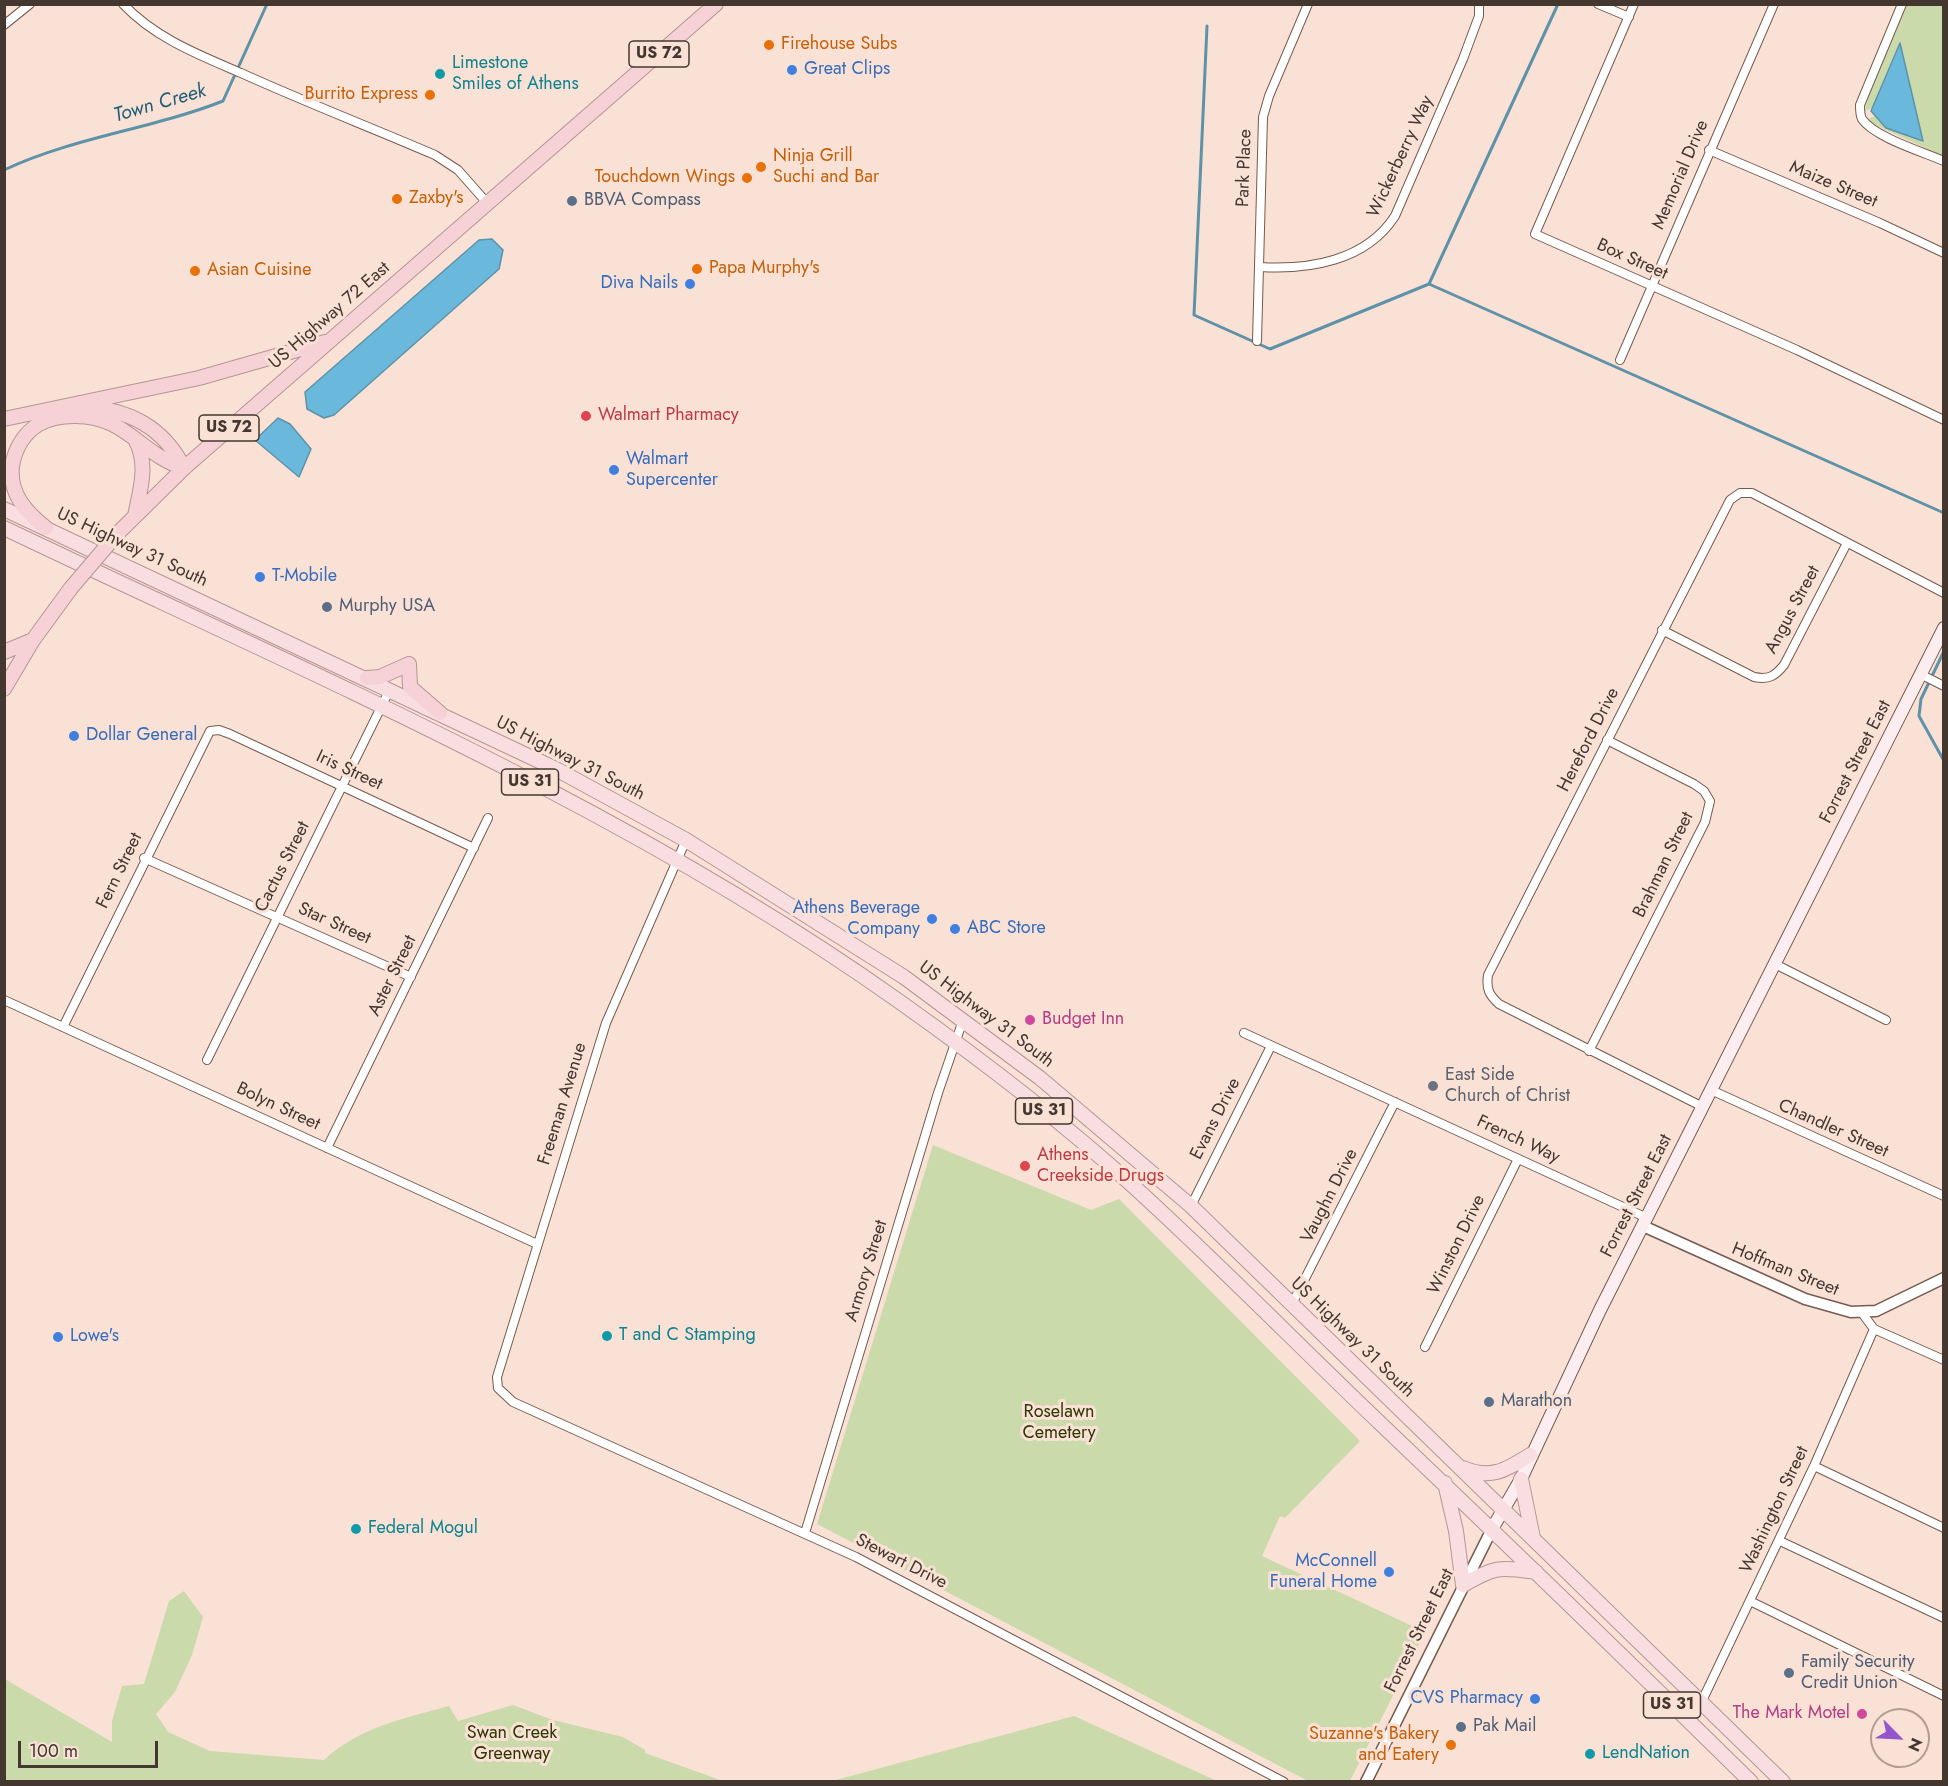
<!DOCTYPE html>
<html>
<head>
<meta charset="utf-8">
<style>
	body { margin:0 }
	#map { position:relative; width:1948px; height:1786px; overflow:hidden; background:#fae1d5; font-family:Jost,sans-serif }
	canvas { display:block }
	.frame { position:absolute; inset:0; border:6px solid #433730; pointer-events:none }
	.north { position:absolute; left:1870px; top:1708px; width:60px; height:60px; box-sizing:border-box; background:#fae1d5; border:2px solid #b19d93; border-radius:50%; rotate:114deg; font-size:16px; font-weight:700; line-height:24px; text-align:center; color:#433730 }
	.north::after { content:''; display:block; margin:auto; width:21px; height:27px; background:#9456cc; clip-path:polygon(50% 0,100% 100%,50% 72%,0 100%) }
	.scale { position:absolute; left:18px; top:1741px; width:140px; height:27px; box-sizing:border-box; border:3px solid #433730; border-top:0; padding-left:8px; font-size:18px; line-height:21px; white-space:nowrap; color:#433730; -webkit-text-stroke:4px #fae1d5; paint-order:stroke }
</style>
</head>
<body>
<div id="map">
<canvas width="1948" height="1786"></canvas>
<div class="frame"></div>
<div class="north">N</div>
<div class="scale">100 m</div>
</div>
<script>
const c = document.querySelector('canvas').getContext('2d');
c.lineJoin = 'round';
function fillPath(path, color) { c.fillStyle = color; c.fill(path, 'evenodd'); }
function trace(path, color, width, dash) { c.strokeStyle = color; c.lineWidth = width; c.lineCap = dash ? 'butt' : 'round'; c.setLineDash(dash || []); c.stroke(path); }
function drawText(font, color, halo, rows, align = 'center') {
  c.font = font + ' Jost,sans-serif'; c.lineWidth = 6; c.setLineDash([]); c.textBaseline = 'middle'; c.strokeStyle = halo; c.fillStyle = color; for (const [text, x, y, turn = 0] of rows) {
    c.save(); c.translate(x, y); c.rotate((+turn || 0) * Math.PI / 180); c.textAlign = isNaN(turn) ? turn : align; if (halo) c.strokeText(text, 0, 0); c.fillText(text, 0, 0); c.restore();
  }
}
fillPath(new Path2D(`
	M1906,5H1943V156L1873,124L1868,119L1875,116L1886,128L1899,44L1872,108L1865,111L1868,95Z
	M933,1145L1091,1210L1119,1199L1360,1441L1285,1518L1280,1516L1262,1556L1425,1632L1350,1781H1308L817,1524Z
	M184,1591L203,1617L192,1655L175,1692L156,1714L168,1732L210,1751L324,1760C360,1727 402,1719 449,1706L458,1721L513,1705L553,1720L623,1737L645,1750V1753L723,1781H5V1679L112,1742V1721L122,1686L144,1684L169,1601Z
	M1074,1716L1217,1781H832Z`), '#cbdaaa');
const water = new Path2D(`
	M1900,43L1923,141L1886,128L1871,111Z
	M492,239L503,250L499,269L334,415L324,418L307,409L305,392L479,240Z
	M278,418L290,424L311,449L299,477L255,440Z`);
fillPath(water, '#6ab9dc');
trace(water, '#5e92a8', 1.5);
trace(new Path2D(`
	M1207,26L1194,315L1270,349L1429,284L1558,4
	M4,170C74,137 152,129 223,101L267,4
	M1429,284L1944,513
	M1944,651L1921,699L1919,716L1944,761`), '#5e92a8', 3);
const minor = new Path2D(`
	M123,4C155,38 199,55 241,73C305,102 370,127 435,155L458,170L488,204
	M1598,4L1629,17
	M1634,4L1535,234L1797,350L1944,420
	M1902,4L1860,105C1860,110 1860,115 1862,119C1874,137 1923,152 1944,161
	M4,25L30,4
	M1709,150L1880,223L1944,253
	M1260,267C1309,270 1366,261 1395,216L1463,59L1479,16V4
	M1257,341L1263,117L1269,96L1308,4
	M1620,360L1774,4
	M1662,630L1754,677C1769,680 1775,676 1784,665L1847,543
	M1920,674L1944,686
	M686,840L606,1023L497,1377L498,1388L513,1402L856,1557L1284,1782
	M144,858L411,977
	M1775,964L1886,1020
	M4,1000L537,1244
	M63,1027L210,731L219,730L230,734L474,848
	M1244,1033L1647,1218
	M1589,1051L1705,822L1710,801L1704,791L1694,784L1607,740
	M207,1060L390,689
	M1711,1090L1944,1196
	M1703,1107L1499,1004C1489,995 1486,989 1488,975L1730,500L1740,493H1752L1944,593
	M327,1148L488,818
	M1191,1206L1271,1046
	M1292,1304L1395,1102
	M1862,1313L1874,1329L1944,1360
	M1425,1347L1518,1159
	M1814,1466L1944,1528
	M805,1533L938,1093L963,1020
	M1780,1541L1944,1618
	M1750,1601L1944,1696
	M1701,1703L1814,1466L1874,1329`);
const tertiary = new Path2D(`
	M1643,1226L1805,1299L1851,1312L1876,1311L1944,1278
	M1366,1782L1492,1529`);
const secondary = new Path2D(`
	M1492,1529L1521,1479L1600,1310L1944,628`);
const primary = new Path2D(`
	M4,509L556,769L686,840L904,977L1040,1078L1191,1206L1783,1782
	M4,528C306,672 626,807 900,1002C979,1058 1058,1118 1131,1184C1217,1262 1298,1345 1382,1425C1506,1543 1629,1662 1751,1782
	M1463,1468C1491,1480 1506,1470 1530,1455
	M1521,1479L1533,1538
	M1445,1483L1456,1531L1463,1585C1496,1566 1499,1567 1536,1572`);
const trunk = new Path2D(`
	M85,407C130,410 163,427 184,468
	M4,419L199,378L325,342
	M135,516C140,490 149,464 135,439
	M46,528C26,512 9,494 12,466C15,449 24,433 39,424C50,418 62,416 74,416C126,415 141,455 184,468
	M117,534L184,468L716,4
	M4,652L33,640
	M367,678L380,677L409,664L410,687L440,713
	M4,689L33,640L71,588`);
trace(minor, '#765b4e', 10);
trace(tertiary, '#765b4e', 13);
trace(secondary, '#765b4e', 14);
trace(primary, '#b69596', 16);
trace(trunk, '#b69596', 16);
trace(minor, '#fff', 8);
trace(tertiary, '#fff', 10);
trace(secondary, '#fceef0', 12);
trace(primary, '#f8dde1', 14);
trace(trunk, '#f6d2d7', 14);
const trunkBridge = new Path2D(`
	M71,588L117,534`);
trace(trunkBridge, '#b69596', 16, []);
trace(trunkBridge, '#f6d2d7', 14);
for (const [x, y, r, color] of [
	[769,45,6,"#e8710a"],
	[792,70,6,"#3f7fe0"],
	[440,74,6,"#0f9aa8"],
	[430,95,6,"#e8710a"],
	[761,167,6,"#e8710a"],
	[747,178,6,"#e8710a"],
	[397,199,6,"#e8710a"],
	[572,201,6,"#5c6f8a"],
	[697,269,6,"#e8710a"],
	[195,271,6,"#e8710a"],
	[690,284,6,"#3f7fe0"],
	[586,416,6,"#e0444e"],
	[614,470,6,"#3f7fe0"],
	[260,577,6,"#3f7fe0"],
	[327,607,6,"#5c6f8a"],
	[74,736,6,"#3f7fe0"],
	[932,919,6,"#3f7fe0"],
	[955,929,6,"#3f7fe0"],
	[1030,1020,6,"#d1479c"],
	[1433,1086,6,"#6b7280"],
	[1025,1166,6,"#e0444e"],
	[607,1336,6,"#0f9aa8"],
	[58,1337,6,"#3f7fe0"],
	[1489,1402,6,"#5c6f8a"],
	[356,1529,6,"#0f9aa8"],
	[1389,1572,6,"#3f7fe0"],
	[1789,1673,6,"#5c6f8a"],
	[1535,1699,6,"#3f7fe0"],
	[1862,1714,6,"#d1479c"],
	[1461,1727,6,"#5c6f8a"],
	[1451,1745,6,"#e8710a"],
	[1590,1754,6,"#0f9aa8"]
]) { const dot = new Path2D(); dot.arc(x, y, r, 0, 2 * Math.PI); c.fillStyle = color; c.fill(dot); trace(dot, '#fae1d5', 2); }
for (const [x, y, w] of [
	[659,54,60],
	[229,428,60],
	[530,782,57],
	[1044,1111,57],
	[1672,1705,57]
]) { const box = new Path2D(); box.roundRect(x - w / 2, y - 13, w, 26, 4.5); c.fillStyle = '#fae1d5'; c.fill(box); trace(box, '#433730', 1.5); }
drawText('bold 16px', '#433730', null, [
	["US 72",659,54],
	["US 72",229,428],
	["US 31",530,782],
	["US 31",1044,1111],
	["US 31",1672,1705]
]);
drawText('18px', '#c56008', '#fae1d5', [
	["Firehouse Subs",781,45],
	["Burrito Express",418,95,"right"],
	["Ninja Grill",773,157],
	["Suchi and Bar",773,178],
	["Touchdown Wings",735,178,"right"],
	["Zaxby's",409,199],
	["Papa Murphy's",709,269],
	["Asian Cuisine",207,271],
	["Suzanne's Bakery",1439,1735,"right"],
	["and Eatery",1439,1756,"right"]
], 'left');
drawText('18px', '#0d838f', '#fae1d5', [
	["Limestone",452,64],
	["Smiles of Athens",452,85],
	["T and C Stamping",619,1336],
	["Federal Mogul",368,1529],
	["LendNation",1602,1754]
], 'left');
drawText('18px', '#366cbe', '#fae1d5', [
	["Great Clips",804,70],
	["Diva Nails",678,284,"right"],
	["Walmart",626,460],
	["Supercenter",626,481],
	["T-Mobile",272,577],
	["Dollar General",86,736],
	["Athens Beverage",920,909,"right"],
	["Company",920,930,"right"],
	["ABC Store",967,929],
	["Lowe's",70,1337],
	["McConnell",1377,1562,"right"],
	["Funeral Home",1377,1583,"right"],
	["CVS Pharmacy",1523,1699,"right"]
], 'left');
drawText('18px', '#433730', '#fae1d5', [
	["Wickerberry Way",1401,157,-65],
	["Park Place",1245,168,-88],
	["Memorial Drive",1681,175,-67],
	["Maize Street",1833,185,23],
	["Box Street",1632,260,24],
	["US Highway 72 East",330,316,-41],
	["US Highway 31 South",132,548,25],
	["Angus Street",1793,610,-62],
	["Hereford Drive",1589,740,-63],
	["US Highway 31 South",570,759,27],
	["Forrest Street East",1856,762,-63],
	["Iris Street",349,771,25],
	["Brahman Street",1664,865,-64],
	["Cactus Street",283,867,-63],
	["Fern Street",120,871,-64],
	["Star Street",334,924,24],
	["Aster Street",393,976,-64],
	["US Highway 31 South",986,1015,37],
	["Freeman Avenue",563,1104,-73],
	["Bolyn Street",278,1107,25],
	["Evans Drive",1216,1119,-63],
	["Chandler Street",1833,1129,24],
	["French Way",1518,1140,25],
	["Vaughn Drive",1330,1196,-63],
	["Forrest Street East",1637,1196,-63],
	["Winston Drive",1457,1245,-64],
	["Hoffman Street",1785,1270,22],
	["Armory Street",867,1271,-73],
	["US Highway 31 South",1352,1338,44],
	["Washington Street",1775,1510,-65],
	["Stewart Drive",901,1562,27],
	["Forrest Street East",1420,1631,-64]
]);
drawText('18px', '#4e5e75', '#fae1d5', [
	["BBVA Compass",584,201],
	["Murphy USA",339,607],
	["Marathon",1501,1402],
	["Family Security",1801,1663],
	["Credit Union",1801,1684],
	["Pak Mail",1473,1727]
], 'left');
drawText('18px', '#be3a42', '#fae1d5', [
	["Walmart Pharmacy",598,416],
	["Athens",1037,1156],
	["Creekside Drugs",1037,1177]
], 'left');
drawText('18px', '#b23c85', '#fae1d5', [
	["Budget Inn",1042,1020],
	["The Mark Motel",1850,1714,"right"]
], 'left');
drawText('18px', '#5b616d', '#fae1d5', [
	["East Side",1445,1076],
	["Church of Christ",1445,1097]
], 'left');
drawText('18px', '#2c3703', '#fae1d5', [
	["Roselawn",1059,1413],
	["Cemetery",1059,1434],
	["Swan Creek",512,1734],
	["Greenway",512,1755]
]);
drawText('italic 20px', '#225f77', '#fae1d5', [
	["Town Creek",160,104,-16]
]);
</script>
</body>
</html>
